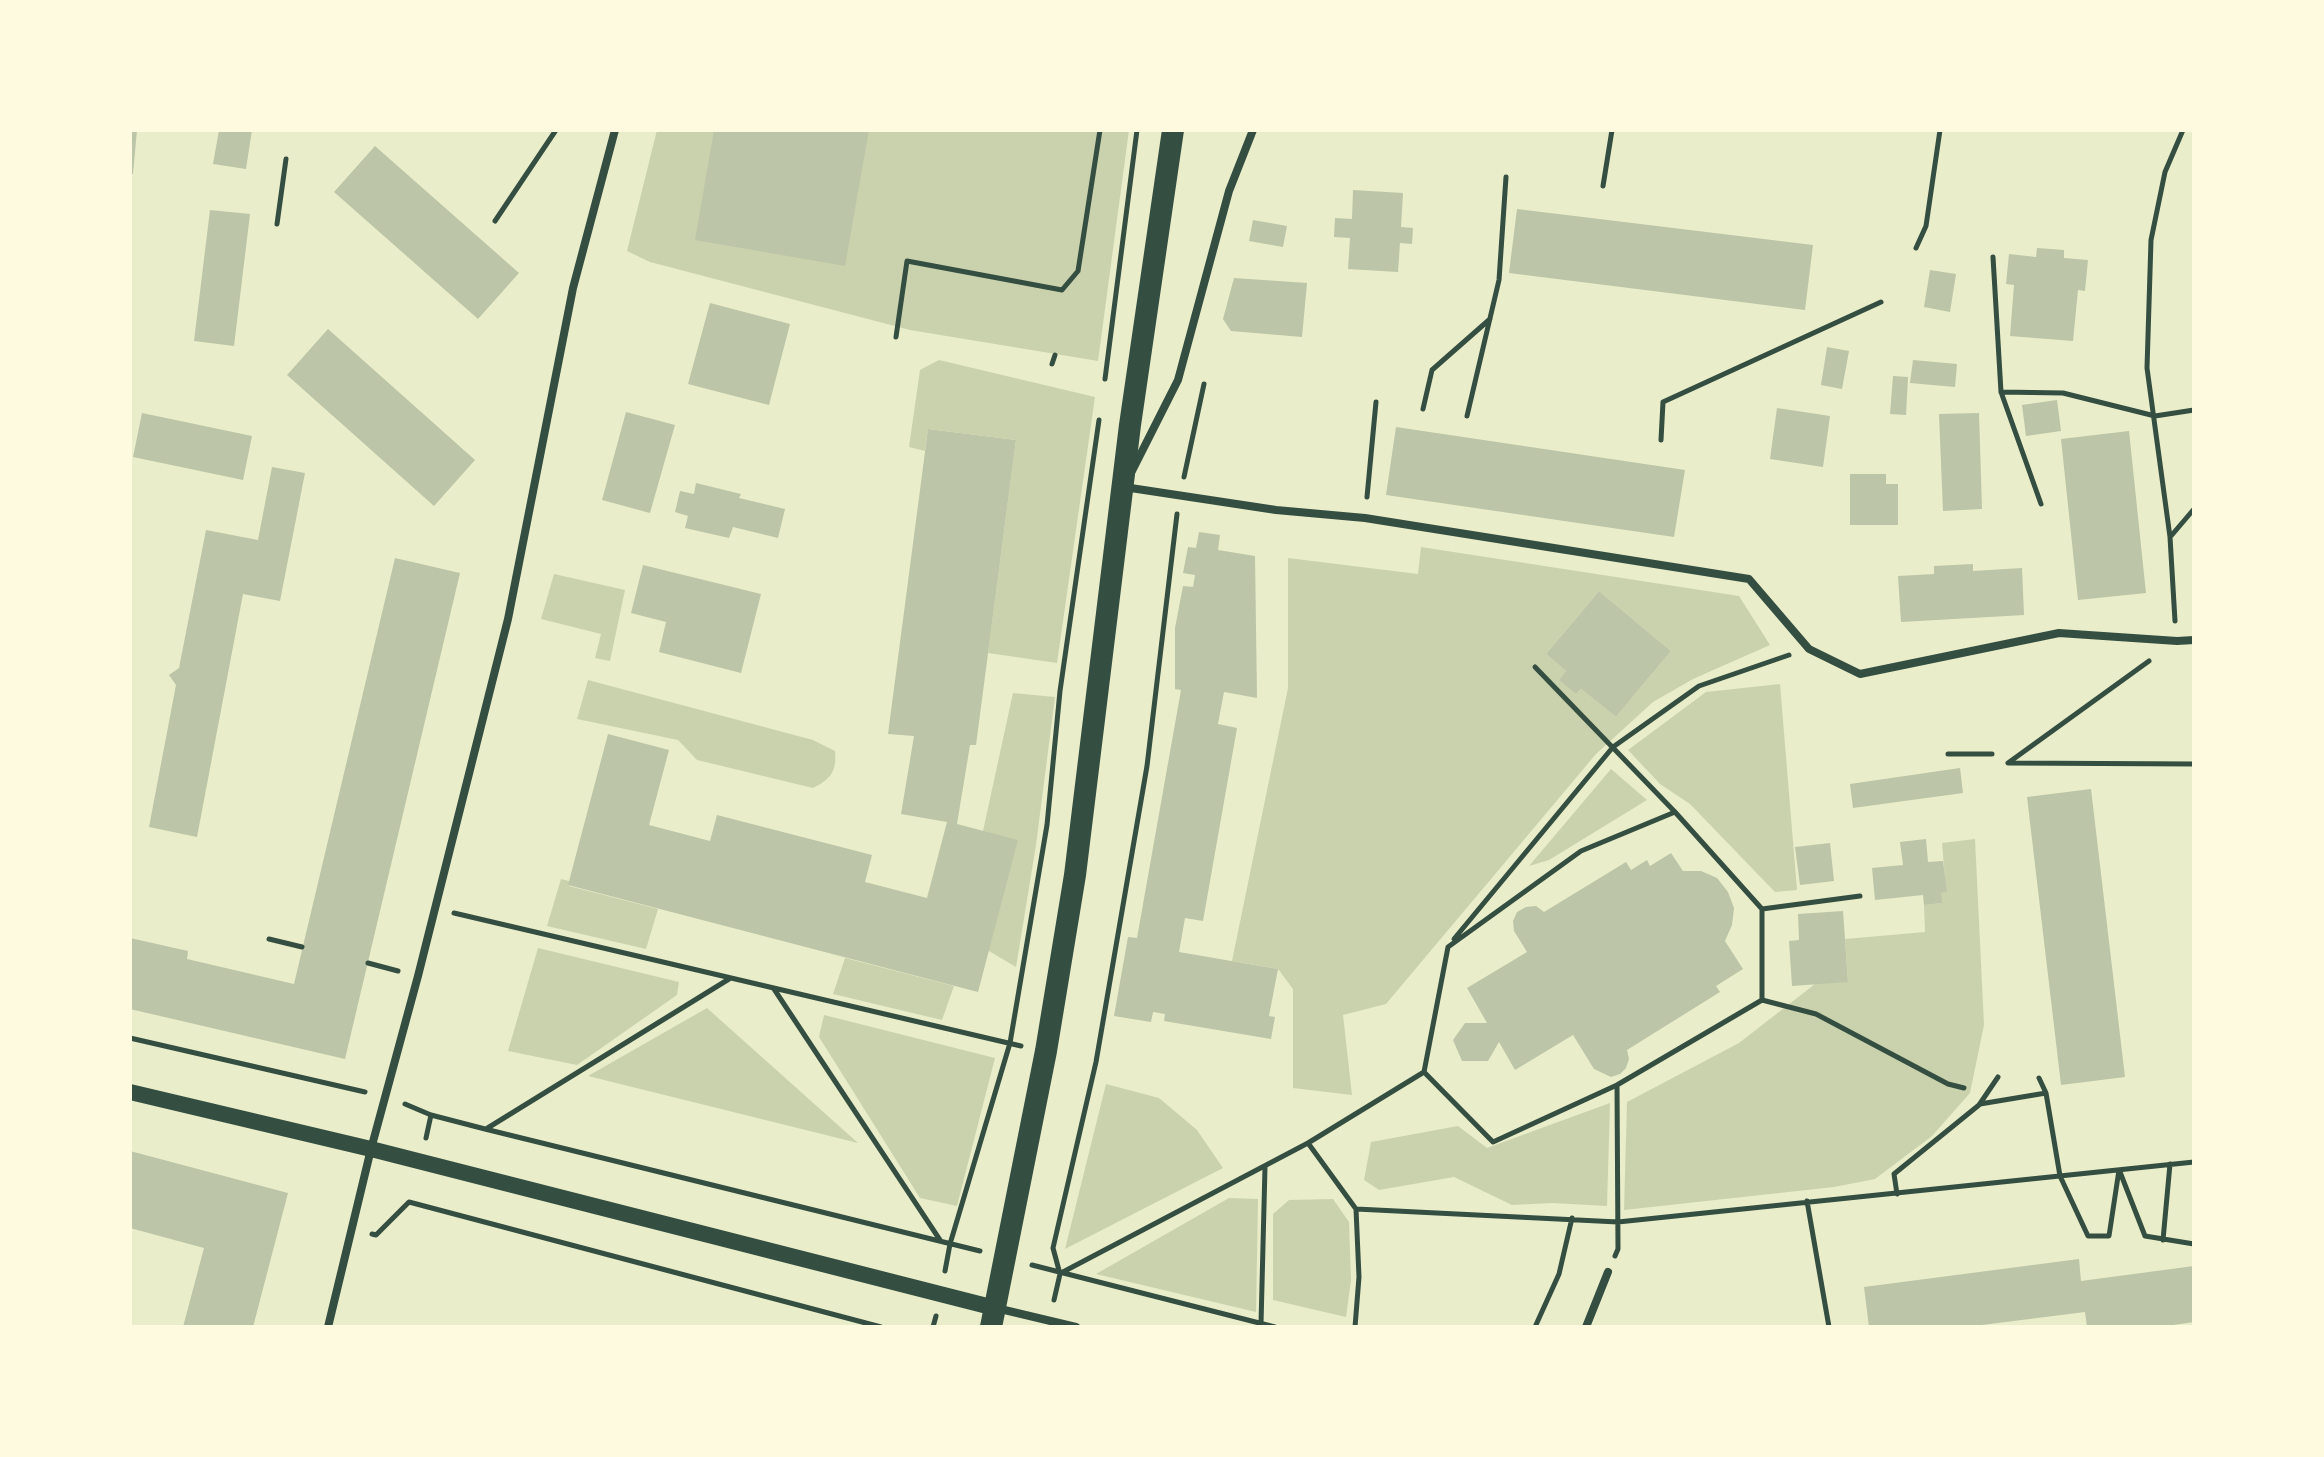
<!DOCTYPE html>
<html>
<head>
<meta charset="utf-8">
<style>
	body { margin:0 }
	#map { position:relative; width:2324px; height:1457px; overflow:hidden; background:#e9edc9; font-family:Mulish,sans-serif }
	canvas { display:block }
	.frame { position:absolute; inset:0; border:132px solid #fefae0; pointer-events:none }
</style>
</head>
<body>
<div id="map">
<canvas width="2324" height="1457"></canvas>
<div class="frame"></div>
</div>
<script>
const c = document.querySelector('canvas').getContext('2d');
c.lineJoin = 'round';
function fillPath(path, color) { c.fillStyle = color; c.fill(path, 'evenodd'); }
function trace(path, color, width, dash) { c.strokeStyle = color; c.lineWidth = width; c.lineCap = dash ? 'butt' : 'round'; c.setLineDash(dash || []); c.stroke(path); }
fillPath(new Path2D(`
	M657,130H1129L1098,361L910,330L650,262L627,251Z
	M939,360L1095,397L1057,663L988,653L1016,440L928,429L925,451L909,447L920,370Z
	M1421,547L1739,596L1770,645L1693,679L1653,702L1596,754L1386,1004L1343,1015L1352,1095L1293,1088V989L1278,969L1232,961L1288,688V558L1418,574ZM1599,591L1671,651L1616,717L1581,689L1576,694L1560,680L1566,671L1546,654Z
	M554,574L625,590L610,661L595,658L601,634L541,619Z
	M588,680L813,740L835,751C837,771 831,779 813,788L697,760L678,740L577,719Z
	M1780,684L1797,890L1775,892L1690,804L1660,784L1628,750L1706,692Z
	M1013,693L1055,697L1036,845L1016,967L989,951L983,831Z
	M1611,769L1647,800L1549,860L1529,866Z
	M1975,839L1984,1025L1970,1093L1932,1136L1875,1179L1834,1187L1624,1210L1627,1102L1739,1043L1815,984L1848,981L1845,939L1925,932L1924,905L1941,903V893L1946,892L1942,843Z
	M561,879L569,881V886L658,909L646,949L547,926Z
	M538,948L679,982L677,995L577,1065L508,1051Z
	M845,958L954,986L942,1020L833,994Z
	M707,1008L858,1143L588,1076Z
	M824,1015L995,1058L957,1206L920,1198L819,1037Z
	M1106,1084L1159,1098L1197,1130L1223,1168L1065,1249Z
	M1610,1103L1607,1206L1552,1203L1512,1205L1454,1177L1379,1190L1364,1180L1371,1142L1458,1126L1487,1148Z
	M1229,1198L1258,1199L1256,1312L1096,1274Z
	M1333,1199L1349,1222L1351,1280L1346,1317L1273,1300V1214L1289,1200Z`), '#cad2ad');
fillPath(new Path2D(`
	M130,130H137L133,174H130Z
	M219,130H252L246,169L213,164Z
	M714,130H869L845,266L695,240Z
	M375,146L519,273L478,319L334,192Z
	M1353,190L1403,193L1401,227L1413,228L1412,244L1400,243L1398,272L1348,269L1350,238L1334,237L1335,218L1352,219Z
	M1517,209L1813,245L1805,310L1509,273Z
	M210,210L250,214L234,346L194,341Z
	M1253,220L1287,226L1283,247L1249,241Z
	M2037,248L2064,250V258L2088,260L2085,291L2078,290L2073,341L2010,336L2014,285L2006,284L2009,254L2036,257Z
	M1930,270L1956,274L1950,312L1924,307Z
	M1234,278L1307,283L1302,337L1231,331L1223,319Z
	M710,303L790,324L769,405L688,384Z
	M328,329L475,460L434,506L287,375Z
	M1827,347L1849,351L1842,389L1821,385Z
	M1913,360L1957,364L1955,387L1910,383Z
	M1893,376L1908,377L1906,415L1890,414Z
	M2057,400L2061,431L2026,436L2022,405Z
	M1777,408L1830,416L1823,467L1770,459Z
	M626,412L675,425L650,513L602,500Z
	M142,413L252,436L243,480L133,457Z
	M1979,413L1982,509L1943,511L1939,414Z
	M1396,427L1685,470L1674,537L1386,495Z
	M928,429L1016,440L976,745H970L957,824L1018,840L978,992L568,885L608,734L669,750L649,825L710,841L717,815L872,855L865,882L927,898L947,822L901,814L914,736L888,734Z
	M2129,431L2146,593L2078,600L2061,439Z
	M272,467L305,473L280,601L243,594L197,837L149,827L176,685L169,675L179,668L206,530L258,540Z
	M1850,474H1886V484H1898V525H1850Z
	M696,483L741,494L739,498L785,509L778,538L733,527L729,538L685,528L688,516L675,512L680,491L694,494Z
	M1199,532L1220,535L1218,550L1255,556L1257,698L1224,692L1218,724L1237,728L1203,921L1185,918L1179,952L1278,969L1269,1016L1275,1017L1271,1039L1164,1021L1165,1014L1153,1012L1151,1022L1114,1016L1128,937L1137,938L1181,690L1175,689V628L1183,586L1193,587L1195,575L1183,573L1188,547L1196,548Z
	M395,558L460,573L345,1059L130,1009V938L188,951L187,959L294,984Z
	M1973,564V571L2022,568L2024,615L1901,622L1898,576L1934,574V566Z
	M643,565L761,594L741,673L659,652L666,622L631,613Z
	M1599,591L1671,651L1616,717L1581,689L1576,694L1559,680L1566,671L1546,654Z
	M1960,768L1963,793L1853,808L1850,784Z
	M2091,789L2125,1077L2061,1085L2027,797Z
	M1926,839L1928,862L1943,861L1947,892L1941,893L1942,903L1924,905L1923,895L1875,900L1872,868L1903,865L1900,842Z
	M1830,843L1834,881L1800,885L1795,847Z
	M1671,853L1683,871H1701L1717,878L1728,892L1734,908L1732,925L1725,941L1743,969L1716,986L1720,992L1627,1050L1629,1059L1626,1068L1620,1074L1611,1077L1594,1069L1573,1035L1515,1070L1499,1042L1488,1061H1462L1453,1040L1465,1023H1487L1467,988L1527,952L1514,931L1513,921L1517,912L1526,907L1536,906L1544,912L1626,862L1631,870L1647,860L1650,866Z
	M1843,911L1848,982L1792,986L1789,941L1799,940L1798,914Z
	M130,1151L288,1193L253,1327H183L204,1248L130,1228Z
	M2079,1259L2081,1281L2194,1266V1322L2160,1327H2087L2085,1312L1966,1327H1869L1864,1287Z`), '#bcc5a7');
trace(new Path2D(`
	M1603,186L1612,130
	M495,221L556,130
	M277,224L286,159
	M1916,248L1926,226L1940,130
	M1993,257L2001,392L2041,504
	M896,337L907,261L1062,290L1078,271L1100,130
	M1052,364L1055,355
	M1105,379L1137,130
	M2001,392L2063,393L2155,416L2194,410
	M1423,409L1432,370L1490,319
	M1467,416L1499,280L1506,177
	M1661,440L1663,402L1881,302
	M1184,477L1204,384
	M1367,497L1376,402
	M2171,536L2194,509
	M2175,621L2170,537L2147,368L2151,240L2165,172L2183,130
	M2149,661L2008,763L2194,764
	M1535,667L1675,812
	M1948,754H1992
	M1762,909L1860,896
	M454,913L1021,1046
	M269,939L302,947
	M1454,939L1613,747L1699,686L1789,655
	M368,963L398,971
	M774,989L940,1240
	M130,1038L365,1092
	M1424,1072L1493,1142L1617,1085L1762,1000L1816,1014L1948,1084L1964,1088
	M2039,1078L2046,1093L2060,1176L2088,1236H2109L2119,1170
	M405,1104L431,1115L485,1129L980,1251
	M1980,1104L2046,1093
	M486,1129L729,979
	M426,1138L431,1115
	M1308,1143L1356,1209L1359,1277L1355,1327
	M2120,1172L2145,1236L2194,1244
	M1897,1194L1894,1174L1979,1105L1998,1077
	M1807,1201L1829,1327
	M1356,1209L1618,1222L2194,1162
	M372,1234L376,1235L409,1202L881,1327
	M2163,1240L2170,1164
	M1615,1256L1618,1249L1617,1085
	M1032,1265L1275,1327
	M945,1271L950,1244L1010,1043L1047,825L1060,691L1099,420
	M1061,1273L1308,1143L1424,1072L1448,947L1581,851L1675,812L1762,909V1000
	M1054,1300L1060,1274L1053,1248L1096,1062L1147,766L1177,514
	M1261,1324L1265,1167
	M933,1327L936,1316
	M1535,1327L1559,1274L1572,1218`), '#344e41', 5);
trace(new Path2D(`
	M1132,471L1178,380L1229,191L1253,130
	M1124,487L1276,510L1365,518L1749,579L1809,649L1860,674L2059,633L2177,641L2194,640
	M996,1308L1076,1327
	M328,1327L371,1149L418,976L508,619L573,288L615,130
	M1586,1327L1608,1272`), '#344e41', 8);
trace(new Path2D(`
	M130,1092L371,1149L995,1308`), '#344e41', 16);
trace(new Path2D(`
	M991,1327L1046,1051L1075,875L1130,425L1173,130`), '#344e41', 22);
</script>
</body>
</html>
